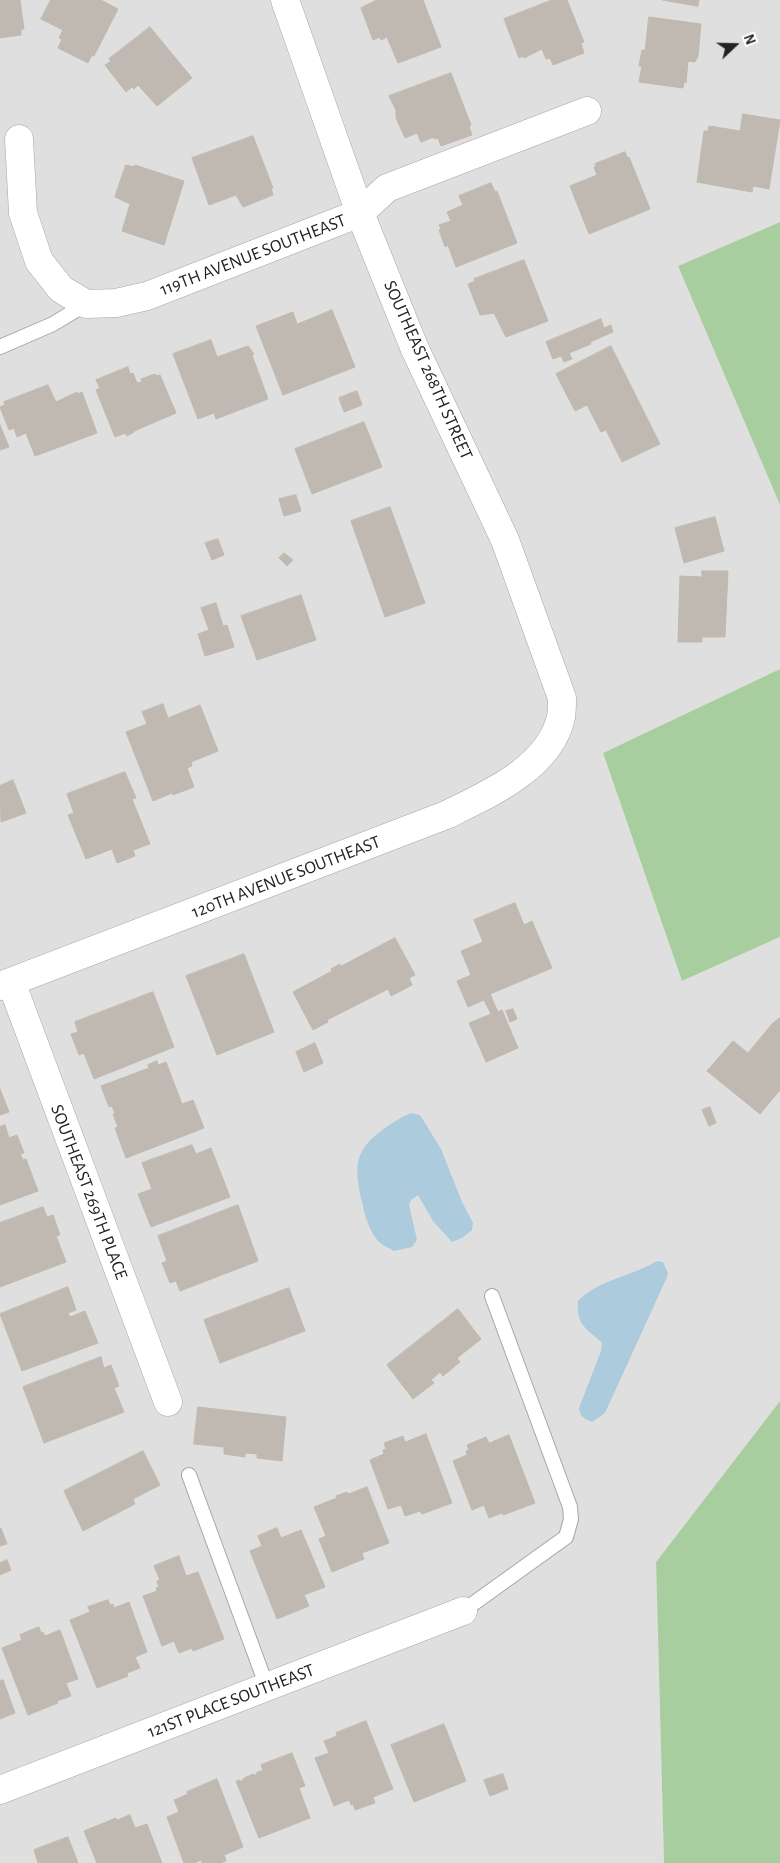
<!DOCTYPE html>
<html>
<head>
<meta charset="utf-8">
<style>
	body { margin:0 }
	#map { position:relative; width:780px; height:1863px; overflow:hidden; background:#f1f0e9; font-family:"Alegreya Sans",sans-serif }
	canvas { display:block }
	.north { position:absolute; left:710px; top:20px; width:50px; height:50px; -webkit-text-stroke:4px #fff; paint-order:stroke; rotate:69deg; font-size:14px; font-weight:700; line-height:20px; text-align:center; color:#222 }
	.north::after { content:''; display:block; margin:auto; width:18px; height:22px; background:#222; clip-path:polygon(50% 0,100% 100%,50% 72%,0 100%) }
</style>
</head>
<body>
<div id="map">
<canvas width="780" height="1863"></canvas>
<div class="north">N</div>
</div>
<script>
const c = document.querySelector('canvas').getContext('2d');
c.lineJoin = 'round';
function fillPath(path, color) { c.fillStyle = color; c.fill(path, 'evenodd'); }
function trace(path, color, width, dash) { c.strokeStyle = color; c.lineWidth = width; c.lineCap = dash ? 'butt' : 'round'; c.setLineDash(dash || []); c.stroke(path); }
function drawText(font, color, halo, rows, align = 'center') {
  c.font = font + ' "Alegreya Sans",sans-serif'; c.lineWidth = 4; c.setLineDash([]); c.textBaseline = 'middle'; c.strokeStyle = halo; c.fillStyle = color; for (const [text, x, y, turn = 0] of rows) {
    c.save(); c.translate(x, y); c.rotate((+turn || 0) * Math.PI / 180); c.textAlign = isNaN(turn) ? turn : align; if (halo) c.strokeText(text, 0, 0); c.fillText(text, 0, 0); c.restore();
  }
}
fillPath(new Path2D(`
	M0,0H780V222L678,266L780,505V669L603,753L682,981L780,937V1401L656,1562L664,1863H0Z`), '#e0dfdf');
fillPath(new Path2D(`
	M780,222V505L678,266Z
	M780,669V937L682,981L603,753Z
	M780,1401V1863H664L656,1562Z`), '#a8cea0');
fillPath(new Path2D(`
	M412,1113L420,1115L441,1149L462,1202L473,1223L472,1230L462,1238L452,1242L433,1221L418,1195L411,1200L409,1205L417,1240L412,1247L394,1251C389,1248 382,1245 378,1241C370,1232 365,1217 363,1206C354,1169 352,1151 385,1128C394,1122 402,1116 412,1113Z
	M657,1261L663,1262L668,1273L667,1277L605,1413L592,1422C584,1419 580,1416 579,1408L601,1351L602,1343C586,1328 576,1325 578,1301C598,1280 632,1276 657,1261Z`), '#accbdc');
const building = new Path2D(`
	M0,0H20L24,29H21V35L0,38Z
	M51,0H101L118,9L94,56L92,55L88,63L58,48L62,39L59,38L63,30L41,19Z
	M377,0H423L441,47L398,63L387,37L381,40L380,37L373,40L361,8Z
	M552,0H567L584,42L581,43L584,53L553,65L550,58L546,59L542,49L524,58L523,56L519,58L504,19Z
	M663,0H699L698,6Z
	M649,17L701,24L698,56L695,62L688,61L686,83L684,82L683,88L639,82L642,66H639L642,50H645Z
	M150,27L192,78L157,106L138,85L134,89L132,87L126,92L105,65L111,61L109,59Z
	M451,73L471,125L469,126L472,135L441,146L438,138L434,139V137L421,142L417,133L405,138L396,118V110L389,96Z
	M743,114L780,120L769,189L753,186L752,192L697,182L704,131H708L709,126L740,131Z
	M253,136L273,188H271L273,195L243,207L236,195L209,205L192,158Z
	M625,152L628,158L629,157L650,209L589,234L570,186L597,175L594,167L596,166L595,164Z
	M126,165L134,167L135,165L184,181L164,245L122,231L130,204L115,197Z
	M491,183L495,192L497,191L517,243L456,267L448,245L445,247L439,230L441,229L439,225L451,221L447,212L463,205L459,196Z
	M524,260L548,321L506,337L494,313L480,315L468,284L475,281L474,279Z
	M332,310L355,367L283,395L256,326L293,312L297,324Z
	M601,319L604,328L611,325L613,332L590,342L591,344L569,353L572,359L564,362L561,356L553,359L546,342Z
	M211,340L217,357L248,346L254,354L252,355L268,399L216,419L214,413L198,419L173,354Z
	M611,346L660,444L622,462L606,430L601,432L587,405L575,411L556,374Z
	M128,367L130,374L133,373L137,383L142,382L141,379L155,374L156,376L160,375L176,413L134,431V432L127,436L125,433L115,437L96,390L100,388L96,380Z
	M48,385L56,402L77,392V394L82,392L97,433L35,456L26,433L17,437L14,428L9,430L0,407L5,405L4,402Z
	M357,391L362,405L344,412L339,398Z
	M364,422L382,467L312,494L295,449Z
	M0,425L9,447L0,450Z
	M296,495L301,511L284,516L279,499Z
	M390,507L425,603L385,617L351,521Z
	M715,517L724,551L684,563L675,528Z
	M218,539L224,555L212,560L205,543Z
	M284,553L293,560L287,566L279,558Z
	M702,571H728L725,637H702V642H678L680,576L702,577Z
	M301,595L316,640L257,660L241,616Z
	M216,603L223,626L227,625L234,647L205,656L198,634L209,630L201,608Z
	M163,704L168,718L200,705L218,751L191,762L192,766L187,768L194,787L173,795L172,793L153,801L126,732L147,724L142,712Z
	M125,772L136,798L132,799L150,844L133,850L135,856L117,863L112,849L86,859L68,815L74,813L67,794Z
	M13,780L26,813L1,822L0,786Z
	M515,903L524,925L532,921L552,968L490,994L498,1012L502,1010L518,1048L486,1062L469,1023L491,1014L484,1000L468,1007L457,981L471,975L461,951L483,942L474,920Z
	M395,938L415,975L409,978L412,985L391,996L388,989L327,1020L328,1022L313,1030L293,992L332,971L331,969L340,964L341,966Z
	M244,954L274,1032L217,1055L186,976Z
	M153,992L174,1047L94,1079L84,1053L79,1055L71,1034L78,1032L75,1022Z
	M513,1009L517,1019L510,1022L506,1011Z
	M780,1018V1090L760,1114L707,1071L733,1041L748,1053L772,1024Z
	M315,1043L323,1063L304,1072L296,1052Z
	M157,1061L158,1065L166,1062L182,1104L193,1100L204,1128L126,1158L115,1128L118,1127L113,1114L115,1113L112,1106L109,1107L101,1086L149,1068L148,1065Z
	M0,1089L9,1112L0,1115Z
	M710,1107L716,1123L709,1126L702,1110Z
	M5,1125L9,1138L17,1135L24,1153L20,1154L23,1160L26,1159L38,1191L0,1205V1127Z
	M192,1145L196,1154L211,1148L230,1197L151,1227L138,1194L152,1189L142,1163Z
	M238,1205L258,1261L180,1291L176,1281L170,1283L162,1263L167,1261L158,1236Z
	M43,1207L47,1217L53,1215L60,1235L56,1236L66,1262L0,1287V1223Z
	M68,1287L76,1310L68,1313L70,1317L85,1311L98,1343L22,1371L0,1314Z
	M289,1288L305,1331L220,1363L204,1320Z
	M458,1309L481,1339L457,1358L460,1362L443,1376L440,1372L431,1380L434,1383L413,1399L387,1365Z
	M101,1357L104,1368L111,1365L119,1386L114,1388L124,1412L44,1443L23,1387Z
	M198,1407L286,1417L282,1461L257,1458V1454L245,1453V1457L224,1454V1447L194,1444Z
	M426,1434L452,1503L422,1514L420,1511L405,1516L401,1505L388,1509L370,1460L384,1454L383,1450L386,1449L384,1443L403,1436L405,1442Z
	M509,1435L535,1503L503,1515L502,1513L489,1518L484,1505L472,1510L453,1461L467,1455L466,1451L469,1450L467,1445L486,1437L489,1443Z
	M143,1451L160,1485L133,1499L135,1504L83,1531L64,1491Z
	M367,1487L389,1543L362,1553L364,1559L332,1572L319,1539L326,1536L314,1507L337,1498L336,1496L347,1492L348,1494Z
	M0,1528H1L7,1544L0,1546Z
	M277,1528L281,1538L301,1530L325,1587L304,1595L309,1606L277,1619L250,1551L262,1546L258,1536Z
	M179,1556L186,1576L198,1572L224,1639L193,1651L192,1648L179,1653L174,1641L162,1646L143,1596L157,1591L156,1588L159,1587L157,1581L160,1580L154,1566Z
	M7,1560L11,1570L0,1575V1563Z
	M108,1600L110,1605L113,1604L114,1608L129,1602L147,1652L135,1657L140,1668L127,1673L128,1676L97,1688L70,1620L90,1612L88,1607Z
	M39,1627L41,1633L43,1632L45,1636L60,1630L78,1679L66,1683L71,1696L57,1701L58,1703L28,1715L2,1648L22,1640L20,1635Z
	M3,1680L15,1713L0,1719V1681Z
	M366,1721L393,1789L373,1797L375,1803L355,1810L353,1804L351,1805L349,1800L334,1806L315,1758L329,1753L324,1741L337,1736L336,1733Z
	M444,1724L466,1781L414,1802L391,1745Z
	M292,1753L305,1786L299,1788L310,1818L259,1838L236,1781L240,1780L241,1782L244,1778L253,1774L257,1776L256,1773L263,1770L261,1765Z
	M503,1774L508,1789L490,1796L484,1780Z
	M217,1779L243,1847L224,1855L226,1861L220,1863H202L201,1860L194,1863H184L167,1817L179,1812L174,1800L188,1794L187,1792Z
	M130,1815L135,1828L147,1824L162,1863H97L84,1831L116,1818L117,1820Z
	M68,1837L78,1863H38L34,1850Z`);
fillPath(building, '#bfb9b2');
trace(building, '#c2b9ac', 1);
const service = new Path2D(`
	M0,347L53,324L86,304
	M189,1475L267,1687
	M463,1611L566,1537L571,1519L570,1507L492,1296`);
const minor = new Path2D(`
	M19,139L23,213L39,261L61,289L86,304L116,303L147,296L360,213L387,188L587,111
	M11,982L168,1402
	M0,986L446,815C487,795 550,768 561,717C562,711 562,704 562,698L505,540L414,347L360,213L285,0
	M0,1790L463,1611`);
trace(service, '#a6a6a6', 16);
trace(minor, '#a6a6a6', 29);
trace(service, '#fff', 14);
trace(minor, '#fff', 28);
drawText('18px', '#222', '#fff', [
	["119TH AVENUE SOUTHEAST",253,255,-21],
	["SOUTHEAST 268TH STREET",428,370,66],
	["120TH AVENUE SOUTHEAST",286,877,-21],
	["SOUTHEAST 269TH PLACE",89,1192,69],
	["121ST PLACE SOUTHEAST",231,1701,-21]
]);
</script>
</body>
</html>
